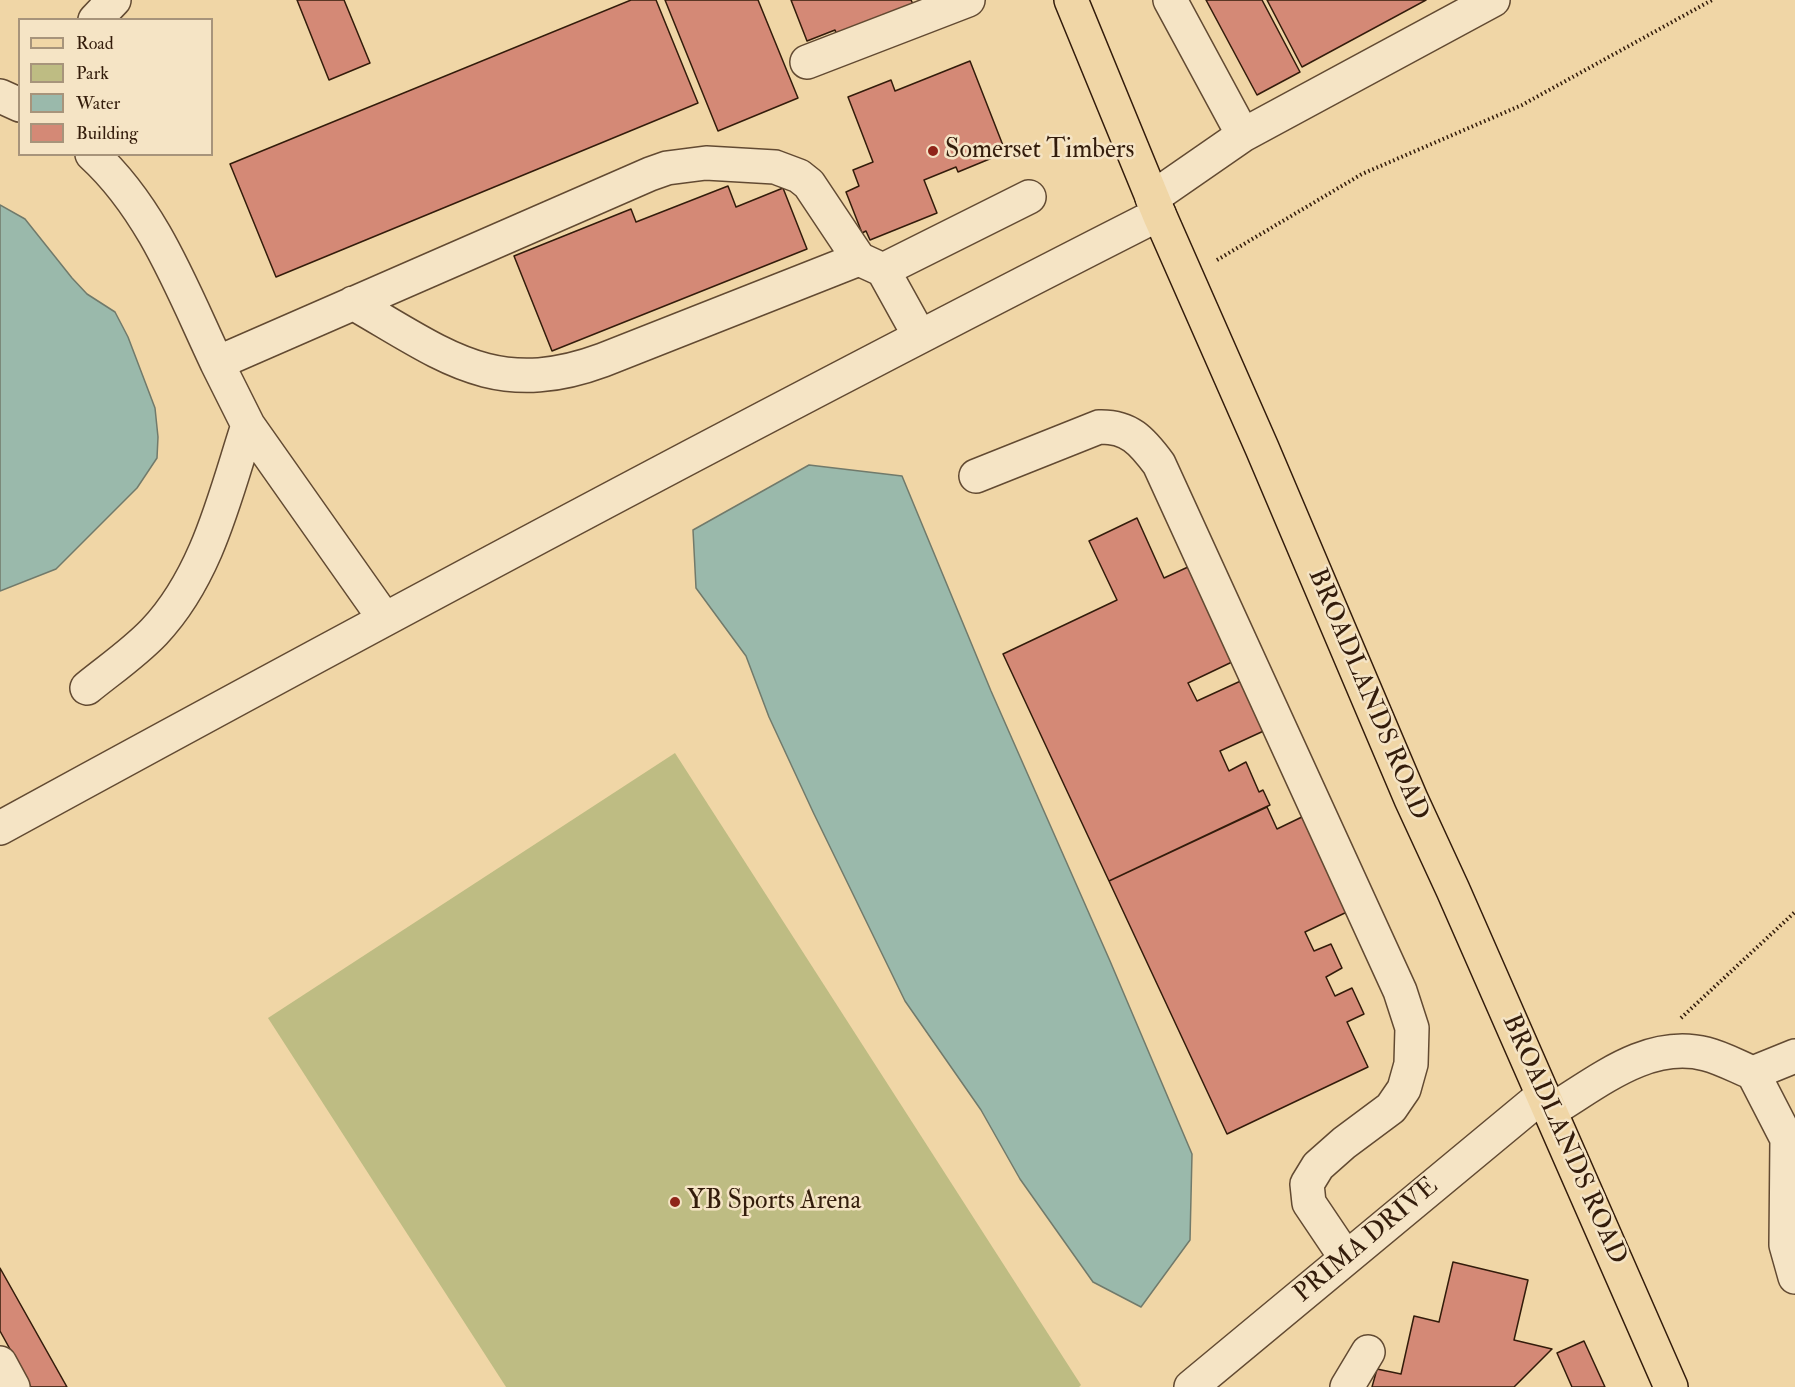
<!DOCTYPE html>
<html>
<head>
<meta charset="utf-8">
<style>
	body { margin:0 }
	#map { position:relative; width:1795px; height:1387px; overflow:hidden; background:#f0d6a6; font-family:"IM FELL Double Pica",serif }
	canvas { display:block }
	.legend { position:absolute; left:18px; top:18px; width:195px; height:138px; box-sizing:border-box; background:#f5e4c5; border:2px solid #a7947b; margin:0; padding:8px 10px; list-style:none; font-size:18px; color:#331c0b }
	.legend li { display:flex; align-items:center; gap:12px; height:30px }
	.legend b { width:30px; border:2px solid #a7947b }
</style>
</head>
<body>
<div id="map">
<canvas width="1795" height="1387"></canvas>
<ul class="legend">
<li><b style="height:8px;background:#f0d6a6"></b>Road</li>
<li><b style="height:16px;background:#bebc83"></b>Park</li>
<li><b style="height:16px;background:#9ab9ab"></b>Water</li>
<li><b style="height:16px;background:#d48976"></b>Building</li>
</ul>
</div>
<script>
const c = document.querySelector('canvas').getContext('2d');
c.lineJoin = 'round';
function fillPath(path, color) { c.fillStyle = color; c.fill(path, 'evenodd'); }
function trace(path, color, width, dash) { c.strokeStyle = color; c.lineWidth = width; c.lineCap = dash ? 'butt' : 'round'; c.setLineDash(dash || []); c.stroke(path); }
function drawText(font, color, halo, rows, align = 'center') {
  c.font = font + ' "IM FELL Double Pica",serif'; c.lineWidth = 5; c.setLineDash([]); c.textBaseline = 'middle'; c.strokeStyle = halo; c.fillStyle = color; for (const [text, x, y, turn = 0] of rows) {
    c.save(); c.translate(x, y); c.rotate((+turn || 0) * Math.PI / 180); c.textAlign = isNaN(turn) ? turn : align; if (halo) c.strokeText(text, 0, 0); c.fillText(text, 0, 0); c.restore();
  }
}
fillPath(new Path2D(`
	M675,753L1081,1385L1079,1387H506L268,1018Z`), '#bebc83');
const water = new Path2D(`
	M0,205L25,219L72,278L87,294L115,312L128,337L155,408L158,437L157,458L137,488L56,569L0,591Z
	M809,465L902,476L991,691L1110,961L1192,1154L1190,1240L1141,1307L1093,1282L1020,1179L981,1110L905,1001L814,814L769,717L746,656L696,588L693,530Z`);
fillPath(water, '#9ab9ab');
trace(water, '#717a6b', 1.5);
const building = new Path2D(`
	M297,0H344L370,63L329,80Z
	M631,0H656L698,103L276,277L230,164Z
	M665,0H758L798,98L718,131Z
	M791,0H911L913,4L837,35L835,30L807,41Z
	M1206,0H1262L1300,72L1257,95Z
	M1267,0H1426L1302,67Z
	M970,61L1004,148L991,154L992,158L958,172L956,167L924,180L937,213L870,240L866,231L862,233L846,192L859,186L853,170L873,162L848,97L891,80L895,91Z
	M728,186L736,207L783,188L807,249L552,351L514,256L631,209L636,222Z
	M1137,518L1164,578L1188,567L1232,662L1188,683L1197,701L1245,679L1268,729L1220,751L1229,771L1246,762L1259,792L1263,790L1270,805L1109,881L1003,654L1117,600L1089,541Z
	M1267,807L1277,829L1304,816L1349,911L1305,932L1314,951L1331,944L1342,968L1326,977L1335,996L1352,988L1364,1014L1347,1022L1368,1067L1227,1134L1109,881Z
	M1453,1262L1528,1280L1514,1340L1552,1349L1514,1387H1372L1377,1369L1401,1374L1414,1316L1439,1322Z
	M0,1268L67,1387H31L0,1331Z
	M1584,1341L1605,1387H1572L1557,1353Z`);
fillPath(building, '#d48976');
trace(building, '#331c0b', 1.5);
const minor = new Path2D(`
	M1170,0L1243,135
	M95,20L114,0
	M807,62L968,0
	M0,96L20,105
	M92,154C153,210 182,289 217,363L650,174L667,168L706,163L775,167L799,176L809,184L859,259L883,270L919,335
	M1152,198L1243,135L1493,0
	M883,270L1029,197
	M353,303C444,355 495,400 603,360L859,259
	M217,363L248,425L384,618
	M976,476L1099,427C1129,426 1142,441 1159,464L1400,991L1412,1028L1411,1064L1404,1089L1391,1108L1344,1143L1318,1166L1307,1184L1309,1203L1346,1258
	M87,688C109,670 134,653 154,632C207,576 225,496 248,425
	M0,828C384,618 769,412 1159,214
	M1753,1073L1795,1056
	M1550,1111C1597,1083 1648,1039 1706,1054C1722,1058 1738,1067 1753,1073L1787,1139L1786,1245L1795,1277
	M0,1363L13,1387
	M1191,1387L1543,1095
	M1347,1387L1368,1352`);
const major = new Path2D(`
	M1071,0L1159,214L1262,448L1411,799L1453,890L1671,1387`);
trace(minor, '#624a32', 36);
trace(major, '#331c0b', 36);
trace(new Path2D(`
	M1217,260L1362,174L1522,105L1712,0
	M1681,1018L1795,912`), '#331c0b', 4, [1.5, 3]);
trace(minor, '#f5e4c5', 33);
trace(major, '#f0d6a6', 33);
for (const [x, y, r, color] of [
	[933,151,6,"#8f2418"],
	[675,1202,6,"#8f2418"]
]) { const dot = new Path2D(); dot.arc(x, y, r, 0, 2 * Math.PI); c.fillStyle = color; c.fill(dot); trace(dot, '#f5e4c5', 2); }
drawText('26px', '#331c0b', '#f5e4c5', [
	["Somerset Timbers",945,151],
	["YB Sports Arena",687,1202]
], 'left');
drawText('26px', '#331c0b', '#f5e4c5', [
	["BROADLANDS ROAD",1367,695,67],
	["BROADLANDS ROAD",1563,1140,66],
	["PRIMA DRIVE",1367,1241,-40]
]);
</script>
</body>
</html>
